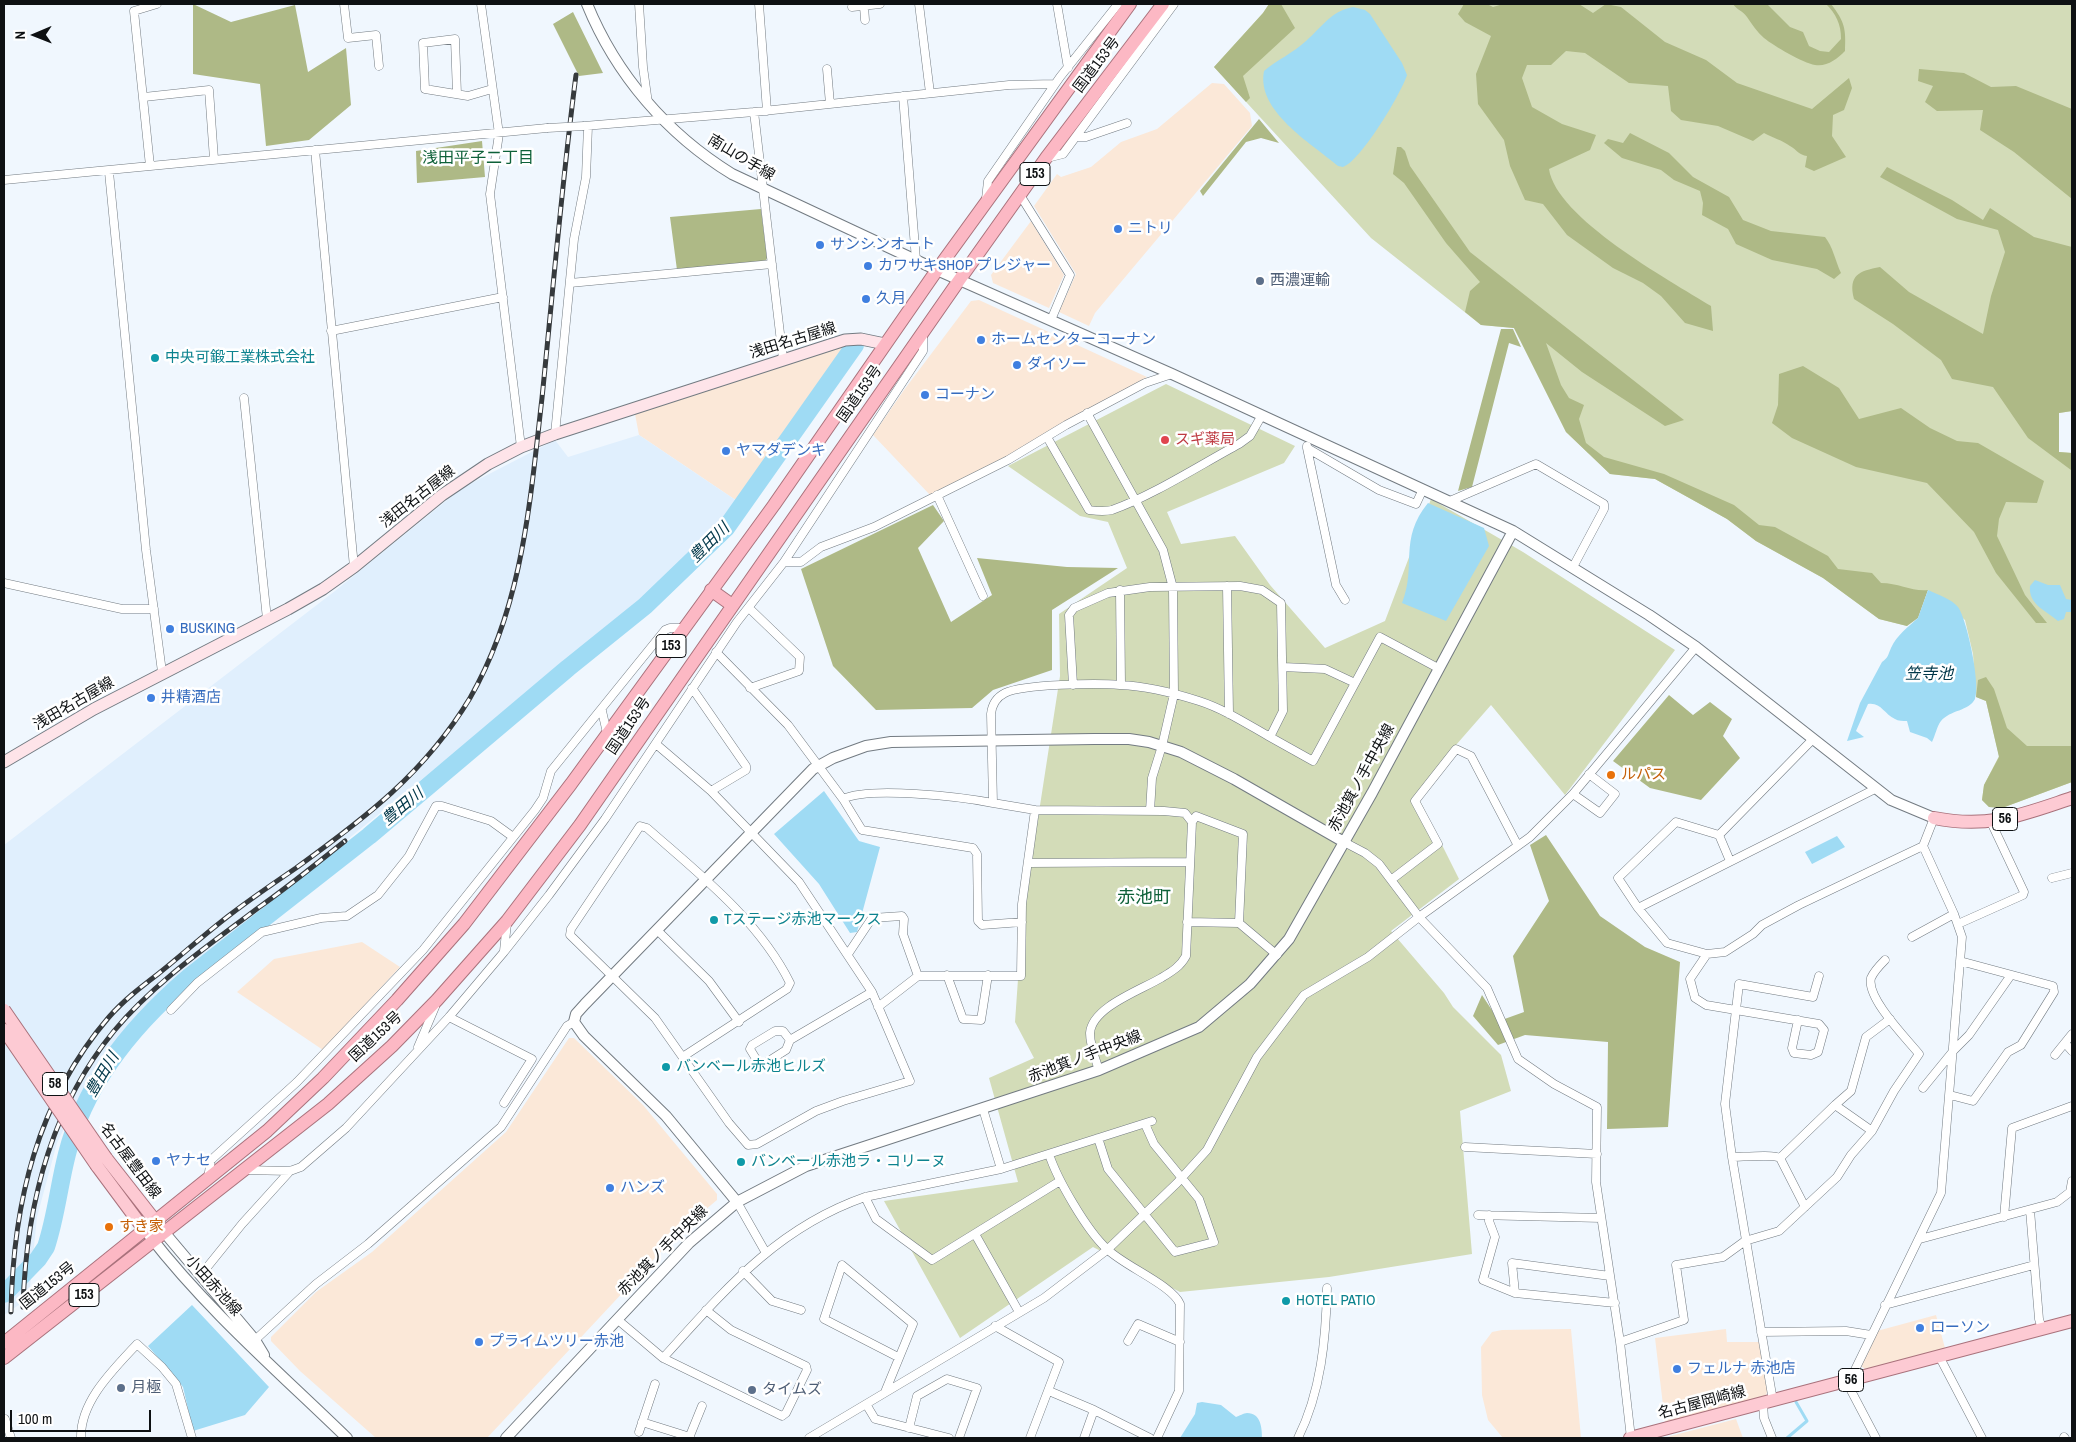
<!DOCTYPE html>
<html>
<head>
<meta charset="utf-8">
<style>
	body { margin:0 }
	#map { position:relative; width:2076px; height:1442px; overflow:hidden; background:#f0f7fe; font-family:"Archivo Narrow",sans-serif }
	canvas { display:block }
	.frame { position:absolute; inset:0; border:5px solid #0e1113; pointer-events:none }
	.north { position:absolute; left:10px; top:10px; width:50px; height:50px; -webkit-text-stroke:4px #fff; paint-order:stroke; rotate:269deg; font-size:14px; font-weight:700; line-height:20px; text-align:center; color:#0e1113 }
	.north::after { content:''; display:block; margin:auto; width:18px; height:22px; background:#0e1113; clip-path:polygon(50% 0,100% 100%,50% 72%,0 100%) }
	.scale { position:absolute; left:10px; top:1410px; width:141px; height:22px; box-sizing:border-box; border:2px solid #0e1113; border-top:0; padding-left:6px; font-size:15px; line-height:18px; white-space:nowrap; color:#0e1113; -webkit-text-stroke:4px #fff; paint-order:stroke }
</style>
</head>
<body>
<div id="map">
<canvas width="2076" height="1442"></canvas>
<div class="frame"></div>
<div class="north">N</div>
<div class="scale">100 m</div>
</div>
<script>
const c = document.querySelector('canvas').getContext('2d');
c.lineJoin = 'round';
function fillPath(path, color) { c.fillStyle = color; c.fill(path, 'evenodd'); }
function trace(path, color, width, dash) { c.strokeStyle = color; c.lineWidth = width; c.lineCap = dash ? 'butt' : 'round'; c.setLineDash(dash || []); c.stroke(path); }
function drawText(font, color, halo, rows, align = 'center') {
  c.font = font + ' "Archivo Narrow","Noto Sans JP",sans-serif'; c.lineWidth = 5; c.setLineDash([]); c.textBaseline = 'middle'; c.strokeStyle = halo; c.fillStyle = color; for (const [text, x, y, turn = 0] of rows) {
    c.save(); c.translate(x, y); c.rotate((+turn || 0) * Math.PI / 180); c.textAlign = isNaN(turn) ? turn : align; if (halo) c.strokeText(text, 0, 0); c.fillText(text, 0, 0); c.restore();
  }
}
fillPath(new Path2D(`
	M1212,83L1224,84L1250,113L1252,126L1095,313L1089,326L1059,312L1076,274L1034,206L1057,174L1061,177L1091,167L1121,142L1157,129Z
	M1031,221L1064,275L1049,308L993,283L991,275Z
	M979,300L1147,377L1013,454L930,495L873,435L904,390L971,301Z
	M849,344L737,501L639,435L635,414Z
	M362,942L400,967L323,1050L237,992L274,959Z
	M569,1038H574L643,1105L717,1194V1200L687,1225L655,1258L487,1438H376L300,1371L271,1341V1337L316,1292L372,1252L506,1132Z
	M1936,1315L1945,1348L1866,1370L1861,1366L1877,1331Z
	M1571,1329L1581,1438H1503L1488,1420L1482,1395L1481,1347L1492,1332L1502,1330Z
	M1726,1329L1727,1342H1759L1768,1391L1765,1396L1665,1422L1655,1338Z
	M1736,1419L1743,1438H1663Z`), '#fbe8d8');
fillPath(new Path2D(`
	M639,435L737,501L691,556L627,613L163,989L129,1026L87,1082L57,1143L37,1217L29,1298L4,1315V845L335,591L462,488L555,440L568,457Z`), '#e0effd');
fillPath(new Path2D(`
	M1269,4H2072V411L2059,413V452L2072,453V782L2002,808L1989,807L1982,800L1984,785L1999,756L1986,701L1976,697L1973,654L1965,620L1928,590L1907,626L1879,619L1823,578L1756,541L1727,519L1655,479L1610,474L1566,432L1514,328L1481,325L1371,238L1214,67L1263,13Z
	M1166,384L1295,446L1284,463L1167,512L1181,544L1235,536L1270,585L1325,648L1385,621L1431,499L1523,552L1675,650L1565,795L1491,705L1456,745L1418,797L1459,879L1391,931L1444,993L1453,1007L1501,1055L1511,1091L1460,1111L1472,1254L1329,1277L1180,1292L1093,1247L960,1338L884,1201L1018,1182L989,1078L1034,1058L1015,1022L1022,922L1060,676L1059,614L1127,568L1108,522L1080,516L1008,466Z`), '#d3dcb8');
fillPath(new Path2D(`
	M193,4L231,22L295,5L308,72L346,48L351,105L309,140L266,146L260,84L193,74Z
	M1269,4H1281L1295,28L1243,76L1250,98L1246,102L1214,67L1263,13Z
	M1464,4H1487L1493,7L1503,4H1579L1593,13L1606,4L1621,7L1665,42L1706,60L1737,83L1812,109L1849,78L1852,88L1844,110L1833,115L1832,136L1846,157L1814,171L1805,167L1807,156C1799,155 1797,150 1790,146C1782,140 1773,138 1764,133L1753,141L1718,126L1681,120L1671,111L1668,86L1629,83L1585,53L1566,51L1551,65H1527L1522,78L1532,107L1562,124L1596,135L1590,150L1549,169C1556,218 1669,280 1711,306L1713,331L1685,323L1661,296L1643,283L1613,268L1567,235L1543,204L1525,200L1510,166L1504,140L1478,104L1476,74L1491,36L1465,22L1458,14Z
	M1733,4H1767L1790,27L1803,32L1809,46L1820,51L1829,52L1841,39C1841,24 1836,14 1826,4H1831C1845,22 1846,29 1845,51C1837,59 1827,67 1815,65C1803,63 1774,46 1764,38C1757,32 1752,24 1747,17C1743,11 1737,10 1733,4Z
	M573,12L603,73L579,76L553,24Z
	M1919,69L1964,73L1991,87L2016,86L2072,109V199L2014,152L1980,130L1983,110L1937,111L1925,102L1933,86L1918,81Z
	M1259,119L1279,143L1261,138L1246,142L1203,196L1200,191Z
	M1630,133L1669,153L1693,177L1729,197L1743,220L1771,231L1825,237C1833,247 1835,260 1841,273L1834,279L1817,269L1772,260L1736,244L1728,229L1702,215L1703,203L1700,191L1674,180L1661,170L1622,158L1604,143L1608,139L1623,143Z
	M482,141L485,177L417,183L416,151Z
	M1397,147H1401L1405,151L1410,166L1470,252L1684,420L1665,426L1582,372L1546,343L1561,385L1569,398L1584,405L1579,419L1586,443L1604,457L1664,474L1734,505L1759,525L1775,527L1828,556L1838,569L1872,573L1881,583C1899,583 1913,592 1928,590L1918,618L1907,626L1879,619L1823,578L1756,541L1727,519L1655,479L1610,474L1566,432L1514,328L1481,325L1465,312L1470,291L1480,282L1446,243L1404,183L1393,174Z
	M1887,167L1952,200L1983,220L1990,208L2034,237L2072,247V411L2059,413V452L2072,453V474L2071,470L2028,438L1993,387L1952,379L1941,360L1893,324L1854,299C1848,275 1859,271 1880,267L1909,292L1983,334L1991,296L2005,252L1998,230L1957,219L1880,177Z
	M761,209L767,258L765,262L677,270L670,217Z
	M1501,329H1513L1521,347L1509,343L1472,487L1458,491Z
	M1803,366L1839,388L1859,419L1901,408L1930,428L1957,441L1978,443L2044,481L2037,503L2006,502L1999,519L1997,536L2025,595L2047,623H2036L1996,573L1974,532L1927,483L1856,467L1792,438L1772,423L1778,405L1779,374Z
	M933,505L944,521L918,548L951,622L992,595L977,558L1067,567L1118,568L1052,610V670L993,690L972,708L876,710L833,666L801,569Z
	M1986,677L1994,689L2007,728L2027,746H2072V782L2002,808L1989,807L1982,800L1984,785L1999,757L1986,701L1976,697L1978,680Z
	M1669,695L1693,715L1710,702L1732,719L1723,736L1740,758L1701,800L1650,788L1613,761Z
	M1546,835L1600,916L1645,947L1680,962L1668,1127L1607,1129L1608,1042L1525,1035L1498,1045L1473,1016L1482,995L1499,1021L1524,1012L1513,956L1549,901L1530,845Z`), '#aeb986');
fillPath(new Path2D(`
	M1353,7L1365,10L1370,14L1402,63L1407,75C1401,94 1360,162 1343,167L1338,166C1311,143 1256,111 1264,71C1277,60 1293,53 1306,41C1322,27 1331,11 1353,7Z
	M1428,503L1484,528L1489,546L1446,621L1402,603C1417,565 1398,540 1428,503Z
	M2035,580L2048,585H2060L2066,599L2072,600V612H2066L2064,619L2058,621C2047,611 2028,605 2030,586Z
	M1928,590C1936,594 1952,599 1958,607C1967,619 1981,685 1975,699C1969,711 1950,710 1941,721C1937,726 1935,736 1932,742L1927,738L1910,732L1907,721C1903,721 1898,721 1895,719C1884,714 1881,702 1868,704L1856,731L1864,737L1847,741L1860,703L1882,662C1888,658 1888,655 1891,648C1897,635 1908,627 1918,618Z
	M824,791L859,841L880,847L857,932L850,933L819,884L774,834Z
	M1837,836L1845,847L1812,864L1805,852Z
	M192,1305L269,1387L245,1415L193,1431L183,1387L148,1346Z
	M1202,1402L1221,1405L1236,1417C1239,1416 1244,1413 1247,1413C1261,1413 1262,1428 1262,1438H1180L1195,1414L1197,1403Z`), '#9fdbf4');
trace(new Path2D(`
	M1787,1438L1807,1421L1796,1402`), '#9fdbf4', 3);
trace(new Path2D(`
	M4,1294L38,1259L46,1247C56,1217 59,1185 67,1154C85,1082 134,1024 189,977L369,836L568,668L645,606L726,528L855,345`), '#9fdbf4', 18);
const minor = new Path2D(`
	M344,4L348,38L376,35L379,66
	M481,4L499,134L490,194L521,447
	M639,4L643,67L648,103
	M759,4L767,111
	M919,4L930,93
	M1057,4L1068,68
	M864,6L865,20
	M852,7L880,4
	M827,69L830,104
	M457,94L455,39L423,43L425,89L468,96L492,89
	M903,96L916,260
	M144,97L209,90L214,159
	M754,112L783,359
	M584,126L754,112L1009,85L1055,84
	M1076,137H1086L1127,123
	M315,150L354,567
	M1047,158L1063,154L1174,4
	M150,166L134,11L157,4
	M109,172L146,550L162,672
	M4,180L547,128
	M1020,195L1070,275L1051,320
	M986,199L988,181L1060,77L1118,4
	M570,283L772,264
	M331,331L503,297
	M244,398L267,619
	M1087,413L1163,550L1173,588L1174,694L1162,746L1152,778L1150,811
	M555,434L574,239L586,177L588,126
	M1047,437L1089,510C1097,511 1104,512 1112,510C1152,496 1200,465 1239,444L1250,436L1262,415
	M1307,446V448L1379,490L1416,504L1423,489
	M1307,448L1336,585L1345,600
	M937,495L983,596
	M1450,501L1536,464L1604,504V509L1573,567
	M784,562L923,351V334
	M4,583L122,609H154
	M1227,586L1229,714
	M1120,590L1121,685
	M749,608L800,657L799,671L750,688
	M716,652L788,725L843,799L862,830L973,848L977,854L978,921L982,925L1022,922
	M1283,667L1325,669L1355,683
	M692,688L746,766V770L711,791
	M602,711L607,733
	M1270,737L1313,761L1380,637L1438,668
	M656,744L711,791L799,882L872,992L910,1081L843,1101L816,1111L757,1144L748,1145L729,1123L655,1018L570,935L571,929L640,826L647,828C698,873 759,920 790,983L787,989L684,1056
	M1573,794L1600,813L1615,794L1589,774
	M843,799C869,786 962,797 993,803
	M1035,810L993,803L991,714C992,705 997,697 1005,693C1023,684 1098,683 1120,685C1146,686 1174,693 1199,701C1224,709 1247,724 1270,737L1283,711L1281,603L1262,590L1240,586L1150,587L1108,593L1074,608L1069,615L1073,685
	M1192,822L1196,816L1243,834L1239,923
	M1719,835L1730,861
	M1344,842L1365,853L1379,864L1419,917L1487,988L1518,1059L1554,1084L1597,1107L1596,1182L1620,1342L1631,1438
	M1028,863L1190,862
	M2052,878L2072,873
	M1391,880L1438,844L1415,801L1456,749L1471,756L1517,844
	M1638,908L1875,789
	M1187,922L1239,923L1277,955
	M1958,924L2023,895L2024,892L1991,822
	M657,930L709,981L739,1022
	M1912,937L1954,914
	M504,951L507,923
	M848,954L872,918L902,916L904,919L903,934L918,976
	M1707,954L1667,943L1638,908L1618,878L1676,822L1719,835L1813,739
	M947,975L963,1019L981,1020L988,975
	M878,1007L918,976H1021L1022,904L1035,810L1164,811L1185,813L1192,822L1186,956C1180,967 1171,972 1161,978C1141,990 1092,1007 1090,1033C1090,1046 1095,1058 1099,1070
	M171,1010L197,983L262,932L321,918L347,916L378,895L409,856L436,806H442L491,821L513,837
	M449,1017L532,1059L504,1103
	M1798,1020L1792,1048L1794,1053L1811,1055L1818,1052L1824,1030L1819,1024L1706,1005L1695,998L1690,979L1707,954L1725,952L1753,934L1762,925L1799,905L1923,846L1934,818
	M790,1040L783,1031H775L752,1045L750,1049L758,1062L764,1064L786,1050L790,1040L872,992
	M2065,1043L2072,1051
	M418,1047L435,1007
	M2055,1055L2072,1034
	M1923,1088L1954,1050L1969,1035L2011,975
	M1950,1095L1973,1101L2008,1052L2021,1045L2054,992L2053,986L1960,961
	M1835,1105L1851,1091L1866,1037L1890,1019
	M1872,1131L1894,1091L1919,1054C1907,1039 1866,998 1871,978C1874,971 1880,965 1885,960
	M1098,1138L1108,1169L1175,1252L1214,1242L1199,1199L1154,1144L1145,1124
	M1465,1147L1597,1154
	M1049,1154C1057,1179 1087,1231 1107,1249C1124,1266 1172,1285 1180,1304L1179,1391L1157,1438
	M1780,1158L1805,1207
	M1001,1169L1152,1121
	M244,1170L290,1171L301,1167L346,1128L449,1017L504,952L549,895L605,819L737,622L784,562H801L821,547L874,527L1008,460L1066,425L1145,383L1172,374
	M208,1178L211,1160L297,1082L423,950L535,810L543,798L551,771L665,630L670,628H685
	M865,1197L876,1219L932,1260L1060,1181
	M737,1202L766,1253
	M2030,1210L2039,1319L2042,1329
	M1478,1215L1601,1218
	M1489,1215V1221L1495,1237L1483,1280L1515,1293
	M2004,1217L2012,1128L2072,1106
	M975,1234L1019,1312
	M1920,1239L2057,1202L2070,1192L2072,1181
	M743,1271L772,1301L801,1310
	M200,1276L242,1224L290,1171
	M1610,1276L1512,1263L1515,1293L1615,1303
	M1885,1305L2034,1265
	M618,1320L663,1358C724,1291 776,1228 865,1197L1001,1169L983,1109
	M995,1326L1059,1362L1030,1438
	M1761,1332L1846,1331L1871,1335
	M255,1340L316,1284L368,1244L501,1127L567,1026L574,1022
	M1128,1341L1138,1324L1180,1342
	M1620,1342L1684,1320L1676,1265L1723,1257L1745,1241L1779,1231L1837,1177L1851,1155L1872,1131L1835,1105L1780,1158C1774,1154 1742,1157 1732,1157
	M1939,1356L1982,1438
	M663,1358L782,1416L786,1413L807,1370L806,1366L731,1330L706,1310
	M1850,1380L1941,1193L1962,937L1954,914L1923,846
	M1846,1381L1876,1438
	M1049,1391L1094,1410L1150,1438
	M885,1392L913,1324L842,1265L824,1319L898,1357
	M1773,1401L1732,1157L1725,1104L1739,984L1813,997L1819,976
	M866,1404L875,1419L949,1438
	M1763,1404L1764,1418L1772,1438
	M4,1420L5,1419L11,1438
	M642,1422L690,1437
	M909,1428L917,1396L947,1379L977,1388L959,1438
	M639,1432L655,1384
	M2064,1437L2065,1438
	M81,1438C80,1401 114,1369 137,1344L162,1367L176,1384L192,1438
	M689,1438L702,1406
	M809,1438L1044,1298L1107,1250L1177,1183L1207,1150L1257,1057L1304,995L1368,957L1419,917L1530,837L1573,794L1696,647
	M1084,1438L1094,1410
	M1298,1438C1321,1392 1326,1339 1327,1288`);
const tertiary = new Path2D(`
	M587,4C616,75 667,134 732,174L937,270L1172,374L1513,531L1649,615L1696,647L1891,800L1934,818
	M737,1202L666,1116L584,1036L574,1022L576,1014L585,1004L813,769L833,758L866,746L891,742L1094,739H1129L1149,742L1181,752L1234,779L1344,842
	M164,1232L255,1340L264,1355
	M149,1235C207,1310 279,1372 347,1438
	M506,1438L689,1243L737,1202L806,1166L1099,1070L1199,1027L1250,984L1289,939L1372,793L1513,531`);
const secondary = new Path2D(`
	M4,762L94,709L288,609L323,589L354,567L442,495L488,464L521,447L555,434L845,340L861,339L885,344`);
const primary = new Path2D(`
	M1934,818C1989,829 2021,815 2072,798
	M106,1158L164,1232
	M97,1166L143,1228
	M1630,1438L2072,1321`);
const trunk = new Path2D(`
	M711,590L732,605
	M4,1343L267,1131L323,1078L397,1000L464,924L571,784L774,505L937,270L1130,4
	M4,1358L328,1104L392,1046L437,1000L507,921L580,825L960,279L1046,158L1163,4`);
trace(minor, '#737b82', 9);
trace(tertiary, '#737b82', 12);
trace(secondary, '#737b82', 13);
trace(primary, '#a9727c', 14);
trace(trunk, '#a9727c', 14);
trace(minor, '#fff', 8);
trace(tertiary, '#fff', 10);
trace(secondary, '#fee4e9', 11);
trace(primary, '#fdcad3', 12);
trace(trunk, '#fcb8c4', 12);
const rail = new Path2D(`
	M23,1307C26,1207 50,1109 114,1031C155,982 208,946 258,908C288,887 316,864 345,841
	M11,1312C13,1203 37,1101 109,1017C124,1000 141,987 158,974C183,954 206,933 231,914C252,898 274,883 296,868C365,818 425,773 470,698C523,606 530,501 542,398C553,290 562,182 576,75`);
trace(rail, '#363a3d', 5);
trace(rail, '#fff', 3, [9]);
const minorBridge = new Path2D(`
	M547,128L584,126`);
const primaryBridge = new Path2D(`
	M4,1010L106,1158
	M4,1030L97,1166`);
trace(minorBridge, '#737b82', 9, []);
trace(primaryBridge, '#a9727c', 14, []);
trace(minorBridge, '#fff', 8);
trace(primaryBridge, '#fdcad3', 12);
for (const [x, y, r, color] of [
	[1118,229,5,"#3f7fe0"],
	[820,245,5,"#3f7fe0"],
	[868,266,5,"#3f7fe0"],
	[1260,281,5,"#5c6f8a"],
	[866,299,5,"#3f7fe0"],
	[981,340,5,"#3f7fe0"],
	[155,358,5,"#0f9aa8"],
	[1017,365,5,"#3f7fe0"],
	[925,395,5,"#3f7fe0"],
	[1165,440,5,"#e0444e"],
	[726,451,5,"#3f7fe0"],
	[170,629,5,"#3f7fe0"],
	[151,698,5,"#3f7fe0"],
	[1611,775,5,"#e8710a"],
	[714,920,5,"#0f9aa8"],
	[666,1067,5,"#0f9aa8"],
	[156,1161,5,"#3f7fe0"],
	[741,1162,5,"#0f9aa8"],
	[610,1188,5,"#3f7fe0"],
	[109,1227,5,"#e8710a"],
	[1286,1301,5,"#0f9aa8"],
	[1920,1328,5,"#3f7fe0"],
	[479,1342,5,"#3f7fe0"],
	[1677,1369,5,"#3f7fe0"],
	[121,1388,5,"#5c6f8a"],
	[752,1390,5,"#5c6f8a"]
]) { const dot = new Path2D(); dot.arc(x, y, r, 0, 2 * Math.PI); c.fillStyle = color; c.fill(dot); trace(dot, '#fff', 2); }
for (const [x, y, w] of [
	[1035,174,30],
	[671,646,30],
	[2005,819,25],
	[55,1084,25],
	[84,1295,30],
	[1851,1380,25]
]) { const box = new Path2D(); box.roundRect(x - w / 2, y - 11.5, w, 23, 4); c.fillStyle = '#fff'; c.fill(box); trace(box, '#0e1113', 1); }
drawText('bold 14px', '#0e1113', null, [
	["153",1035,174],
	["153",671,646],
	["56",2005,819],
	["58",55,1084],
	["153",84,1295],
	["56",1851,1380]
]);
drawText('15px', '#0e1113', '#fff', [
	["国道153号",1097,65,-53],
	["南山の手線",741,158,31],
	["浅田名古屋線",793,341,-17],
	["国道153号",860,394,-55],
	["浅田名古屋線",418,497,-38],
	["浅田名古屋線",74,704,-30],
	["国道153号",629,726,-56],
	["赤池箕ノ手中央線",1362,778,-61],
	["国道153号",376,1037,-43],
	["赤池箕ノ手中央線",1085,1057,-21],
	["名古屋豊田線",130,1161,53],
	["赤池箕ノ手中央線",663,1251,-45],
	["国道153号",48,1286,-39],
	["小田赤池線",213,1286,48],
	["名古屋岡崎線",1702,1403,-15]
]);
drawText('15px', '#366cbe', '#fff', [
	["ニトリ",1128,229],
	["サンシンオート",830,245],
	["カワサキSHOP プレジャー",878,266],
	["久月",876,299],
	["ホームセンターコーナン",991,340],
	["ダイソー",1027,365],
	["コーナン",935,395],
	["ヤマダデンキ",736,451],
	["BUSKING",180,629],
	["井精酒店",161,698],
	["ヤナセ",166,1161],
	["ハンズ",620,1188],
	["ローソン",1930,1328],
	["プライムツリー赤池",489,1342],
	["フェルナ 赤池店",1687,1369]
], 'left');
drawText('15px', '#4e5e75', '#fff', [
	["西濃運輸",1270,281],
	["月極",131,1388],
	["タイムズ",762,1390]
], 'left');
drawText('15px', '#0d838f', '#fff', [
	["中央可鍛工業株式会社",165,358],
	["Tステージ赤池マークス",724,920],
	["バンベール赤池ヒルズ",676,1067],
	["バンベール赤池ラ・コリーヌ",751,1162],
	["HOTEL PATIO",1296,1301]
], 'left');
drawText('15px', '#be3a42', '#fff', [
	["スギ薬局",1175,440]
], 'left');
drawText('15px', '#c56008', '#fff', [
	["ルパス",1621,775],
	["すき家",119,1227]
], 'left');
drawText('16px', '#0e6139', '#fff', [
	["浅田平子二丁目",478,159]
]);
drawText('italic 16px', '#003749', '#fff', [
	["豊田川",710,543,-45],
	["笠寺池",1929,675],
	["豊田川",403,807,-40],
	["豊田川",103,1075,-59]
]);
drawText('18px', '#0e6139', '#fff', [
	["赤池町",1144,898]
]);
</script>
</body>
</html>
